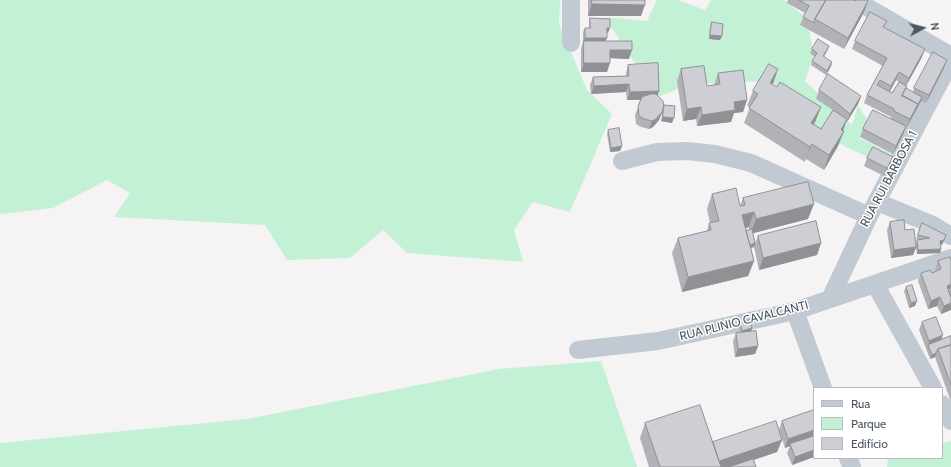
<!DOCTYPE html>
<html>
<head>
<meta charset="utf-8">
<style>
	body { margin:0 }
	#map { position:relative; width:951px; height:467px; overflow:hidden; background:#f5f3f3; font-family:Cabin,sans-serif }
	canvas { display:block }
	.legend { position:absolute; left:813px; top:387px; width:130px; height:72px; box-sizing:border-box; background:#fff; border:1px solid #b7bbc0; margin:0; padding:5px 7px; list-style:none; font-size:12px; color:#4a5661 }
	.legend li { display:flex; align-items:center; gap:8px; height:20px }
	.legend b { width:20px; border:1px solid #b7bbc0 }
	.north { position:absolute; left:903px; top:8px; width:40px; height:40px; -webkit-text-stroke:3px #fff; paint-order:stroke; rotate:83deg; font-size:11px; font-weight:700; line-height:16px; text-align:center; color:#4a5661 }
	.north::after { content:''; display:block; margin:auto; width:14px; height:18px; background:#4a5661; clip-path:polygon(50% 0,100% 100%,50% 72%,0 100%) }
</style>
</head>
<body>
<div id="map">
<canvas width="951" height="467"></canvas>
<ul class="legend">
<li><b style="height:5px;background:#c1cad2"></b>Rua</li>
<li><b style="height:11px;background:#c3f1d5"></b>Parque</li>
<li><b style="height:11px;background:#cdcfd5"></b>Edifício</li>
</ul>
<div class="north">N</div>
</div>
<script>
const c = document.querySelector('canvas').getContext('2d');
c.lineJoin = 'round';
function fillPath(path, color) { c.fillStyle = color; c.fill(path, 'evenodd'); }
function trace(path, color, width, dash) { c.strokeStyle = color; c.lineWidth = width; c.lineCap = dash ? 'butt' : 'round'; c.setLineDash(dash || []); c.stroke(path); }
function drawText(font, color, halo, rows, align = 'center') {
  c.font = font + ' Cabin,sans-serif'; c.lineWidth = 3; c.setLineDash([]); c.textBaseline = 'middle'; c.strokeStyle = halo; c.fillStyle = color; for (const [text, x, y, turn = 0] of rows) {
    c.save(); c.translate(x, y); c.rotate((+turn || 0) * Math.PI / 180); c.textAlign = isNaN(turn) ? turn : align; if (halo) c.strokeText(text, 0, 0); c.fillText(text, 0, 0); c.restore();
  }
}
fillPath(new Path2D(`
	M0,0H560L559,24L587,90L612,114L570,212L533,202L514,230L523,262L407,253L383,230L350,258L287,260L265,225L114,217L130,193L107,180L53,208L0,214Z
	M657,0H678L705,10L711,0H784L807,18L814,55L805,81L852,125L858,105L872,128L859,138L893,154L874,160L823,136L772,81L691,84L657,97L605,17L647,21Z
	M601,361L637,467H0V443L247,419L499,369Z
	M951,441V467H887L888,458H942V443Z`), '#c3f1d5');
trace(new Path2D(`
	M571,0V43
	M855,0L951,56
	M622,161L657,152L687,151L715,154L751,163L869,216
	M877,202L931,224L951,236
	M875,284L933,388
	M830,299L869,216L951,61
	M795,311L823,388
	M578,350L658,341L795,311L951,258
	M942,404L951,421
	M848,458L852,467`), '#c1cad2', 18);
fillPath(new Path2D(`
	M588,0H645L641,16H588Z
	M788,0H853L855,1H868L864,12L844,49L800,25L805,13L787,3Z
	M590,18L608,33H607L605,41L629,59L610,58L607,72H581V49L583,42V32L585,28H589V23Z
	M887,21L884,27L922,57L906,86L905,91L913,92L914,88L944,68L926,103L921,101L907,127H905L903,135L893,154L860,137L863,129L891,119V117L864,103L867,95L883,66L852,49L855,41ZM896,80L899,82L892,93L890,92Z
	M712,22L722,36L720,40L709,39L710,27Z
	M829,46L828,50L824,57L832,62L831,66L826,75L811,65L812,61L815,57L810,53L812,49Z
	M628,65L659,91L657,96L672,123L661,121L662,112L659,120L653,127L649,129L641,127L636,124L635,115L641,100H627L626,92L591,94L590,85L593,77L626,76V73Z
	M681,69L707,86L714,85L718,73L747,100L743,112L734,113L731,122L697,126L696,119L683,121L677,81Z
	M772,84L777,87L821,107L814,125L821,129L833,110L816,99L819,90L861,96L858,104L847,122H846L843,131H844L838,146L824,170L806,159L805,162L744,123L750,107L747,106L753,91Z
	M608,130L622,146L620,151L610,152L607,134Z
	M867,158L890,165L884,176L864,166Z
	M712,194L740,206L743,198L808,219L753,233L755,243L758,236L821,243L817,255L759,270L754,247L751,248L754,261L748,276L682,292L672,253L678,238L707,231L709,223H710L707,209ZM749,227V230L746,231V228Z
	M890,222L905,230L916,244L917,240H920L916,239L922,223L945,240L942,245H941V249L940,253L917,254L916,248L913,255L891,258L887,230Z
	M938,261H951V310L941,314L937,306L928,309L918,281L921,273H932L936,271L935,270Z
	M906,287L915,306L909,308L904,291Z
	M922,322L942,339L951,336V402L935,357L930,359L919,330Z
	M740,323L752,328L751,332L758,346L755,354L735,357L733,341L736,333H740L739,327Z
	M814,411V457L792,465L787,453L790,446L785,448L779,430L782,421Z
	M645,423L713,442L782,440L777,452L754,460L756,467H649L640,438Z`), '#b0b2b7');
fillPath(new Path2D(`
	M868,1L864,12L844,49L848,38Z
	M592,4L645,5L641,16H588Z
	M607,28H610L608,33L605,32Z
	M710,35L722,36L720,40L709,39Z
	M585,38H607L605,42H583Z
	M925,49L922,57L906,86L909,78Z
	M610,50H632L629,59L607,58Z
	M947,60L944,68L926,103L929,95Z
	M832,62L831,66L826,75L827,71Z
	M584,63H610L607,72H581Z
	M778,69L773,84L770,83Z
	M899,72L896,80L888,94L891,86Z
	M629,84L626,92L591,94L594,86Z
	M659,91L656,99L627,100L630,92Z
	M861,96L858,104L847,122L850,114Z
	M922,97L921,101L907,127L910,119Z
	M747,100L743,112L734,113L731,122L697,126L702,115L734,102Z
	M701,107L696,119L683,121L687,109Z
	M821,107L815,122L806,138L811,123Z
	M662,112L659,120L653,127L649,129L652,121Z
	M663,117L674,118L672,123L661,121Z
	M847,119L842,134L841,130Z
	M906,126L903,135L893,154L896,146Z
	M844,131L838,146L824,170L829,155Z
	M812,144L806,159L805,162L810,147Z
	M622,146L620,151L610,152L611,148Z
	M893,157L890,165L884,176L887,168Z
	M814,204L808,219L750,234L756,219Z
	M754,212L749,227L737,230L742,215Z
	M946,235L942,245H939L940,241Z
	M755,243L754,247L742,250L744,246Z
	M821,243L817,255L759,270L763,258Z
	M916,247L913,255L891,258L894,250Z
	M941,249L940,253L917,254L918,250Z
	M754,261L748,276L682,292L688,277Z
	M951,284V291L947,293V286Z
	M940,297L937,306L928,309L931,301Z
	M917,301L915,306L909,308L911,303Z
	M951,303V310L941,314L944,306Z
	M752,328L751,332L741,335L742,331Z
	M943,335L940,343L928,345L929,341Z
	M758,346L755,354L735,357L738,349Z
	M936,353L935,357L930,359L932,355Z
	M814,430V437L790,444V446L785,448L788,439Z
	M782,440L777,452L732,467H715L717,462Z
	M814,450V457L792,465L795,457Z`), '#909195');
const building = new Path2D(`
	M592,0H645V5L592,4Z
	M799,0H826L815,19L814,23L803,17L809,6Z
	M826,0H853L855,1L856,0H867L868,1L848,38L815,19Z
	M870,12L887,21L883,27L925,49L909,78L899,72L891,86L880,80L877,85L892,93L899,82L907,86L902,95L918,104L910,119L894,111V109L867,95L887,58L855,41Z
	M590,18L610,19V28H607V38H585V28H590Z
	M712,22L723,24L722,36L710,35Z
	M818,39L829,46L823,56L832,62L827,71L812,61L817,53L812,49Z
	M584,41H632V50H610V63H584Z
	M933,52L947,60L929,95L914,88Z
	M658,63L659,91L630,92L629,84L594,86L593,77L629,76L628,65Z
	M769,64L778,69L770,83L777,87L780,82L821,107L811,123L821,129L833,110L847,119L841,130L844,131L829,155L812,144L810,147L749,108L758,94L753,91Z
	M704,66L707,86L720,84L718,73L743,70L747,100L734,102L735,110L702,115L701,107L687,109L681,69Z
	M828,74L861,96L850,114L833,100L819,90Z
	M906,88L922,97L916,108L918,104L902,96Z
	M651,94H656L663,101L664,107L662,112L656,119L652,121L644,119L639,116L638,106L642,97Z
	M664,105L675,106L674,118L663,117Z
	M873,110L906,126L896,146L863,129Z
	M619,128L622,146L611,148L608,130Z
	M873,147L893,157L887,168L867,158Z
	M808,182L814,204L756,219L754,212L742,215L754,261L688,277L678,238L711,230L709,223L719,221L712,194L736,188L740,206L745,205L743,198Z
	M904,220L905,230L914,229L916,247L894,250L890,222Z
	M816,221L821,243L763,258L758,236Z
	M922,223L946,235L944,240L940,241L941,249L918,250L917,240L930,238L918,235Z
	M752,229L755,243L750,245L746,231Z
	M950,257L951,261V284L947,286L951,297V303L944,306L940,297L931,301L921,273L930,270L932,273L941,269L938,261Z
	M912,285L917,301L911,303L906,287Z
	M951,288V297L948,289Z
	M936,317L943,335L929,341L922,322Z
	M750,320L752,328L742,331L740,323Z
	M756,331L758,346L738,349L736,333Z
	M951,336V345L938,349L936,353L932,355L928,345Z
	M951,345V385L938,349Z
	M700,405L721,467H660L645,423Z
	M814,410V430L788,439L782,421Z
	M776,421L782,440L719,461L713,442Z
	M814,436V450L795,457L790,444Z
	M753,459L756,467H729Z`);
fillPath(building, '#cdcfd5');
trace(building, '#909195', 1);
drawText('12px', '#4a5661', '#fff', [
	["RUA RUI BARBOSA 1",889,179,-62],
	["RUA PLINIO CAVALCANTI",744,321,-14]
]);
</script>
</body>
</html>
